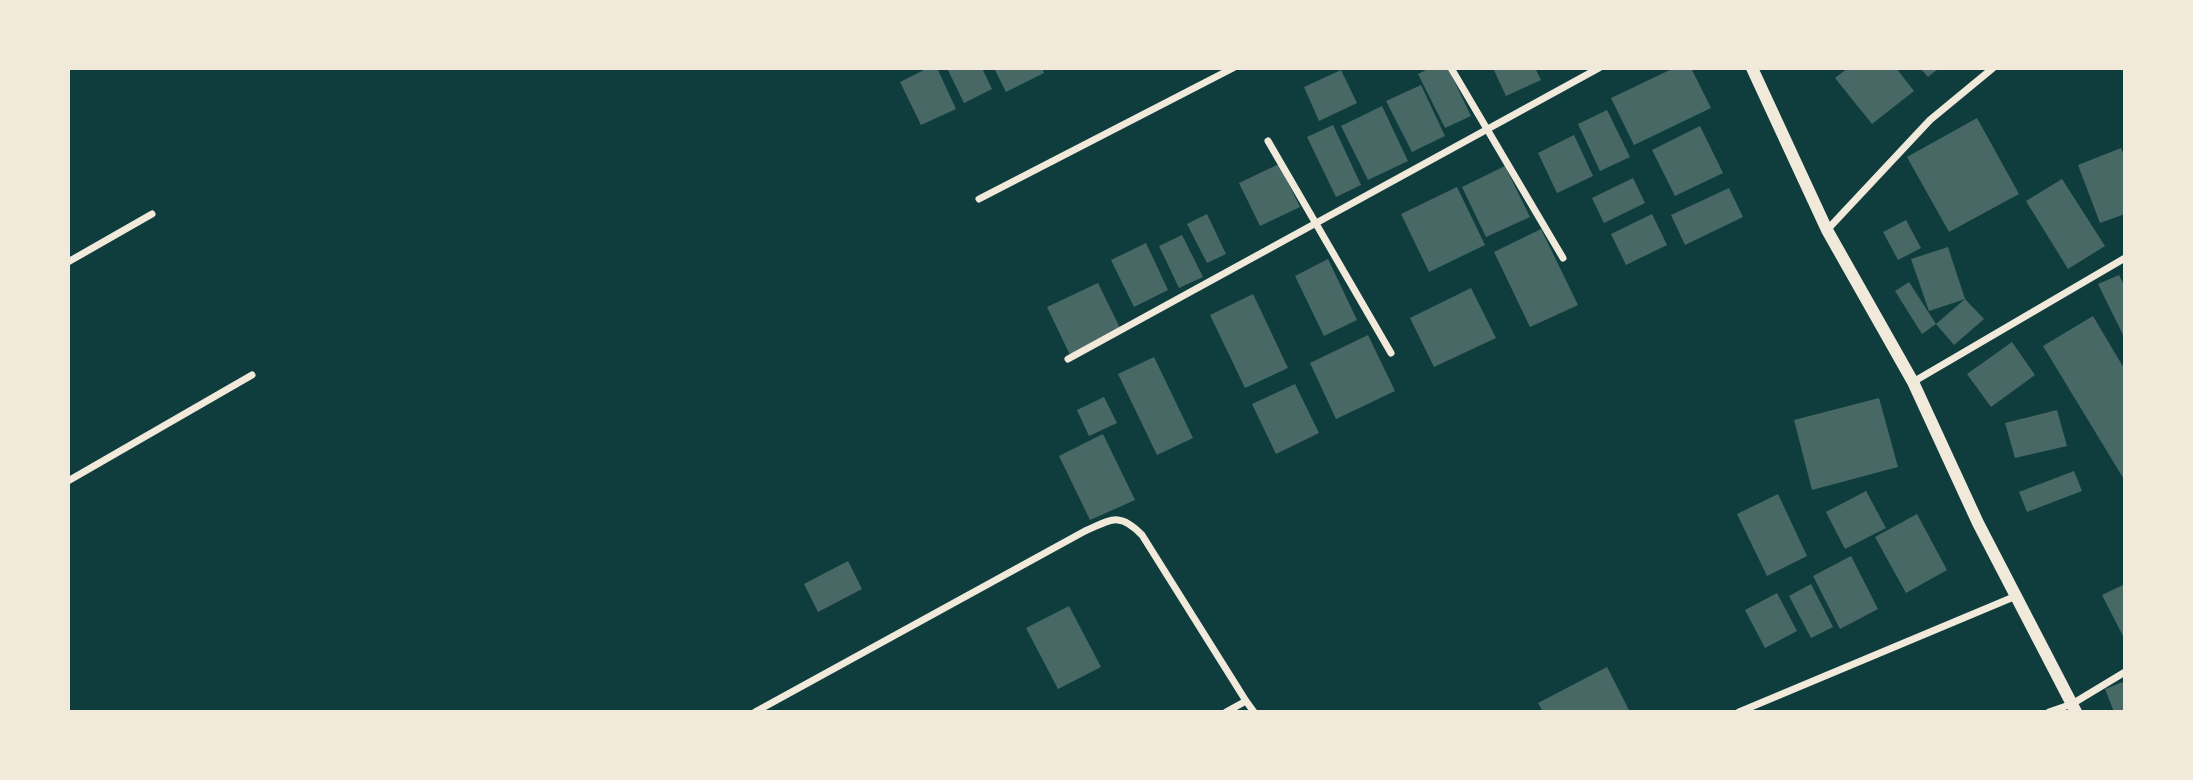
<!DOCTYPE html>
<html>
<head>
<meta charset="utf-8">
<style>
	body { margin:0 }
	#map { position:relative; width:2193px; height:780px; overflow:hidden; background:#0f3d3e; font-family:Manrope,sans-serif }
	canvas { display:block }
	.frame { position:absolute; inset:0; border:70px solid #f1e9da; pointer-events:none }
</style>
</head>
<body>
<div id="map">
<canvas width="2193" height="780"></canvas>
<div class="frame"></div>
</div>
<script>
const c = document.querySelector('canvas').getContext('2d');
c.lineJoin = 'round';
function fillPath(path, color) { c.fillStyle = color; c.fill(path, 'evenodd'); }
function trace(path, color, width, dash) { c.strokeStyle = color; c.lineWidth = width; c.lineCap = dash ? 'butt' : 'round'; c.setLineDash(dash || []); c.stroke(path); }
fillPath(new Path2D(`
	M928,68H937L956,109L921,125L900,82Z
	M947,68H982L992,89L964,103Z
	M994,68H1042L1044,73L1006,92Z
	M1430,68H1448L1471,116L1445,128L1418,74Z
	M1493,68H1535L1541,80L1506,96Z
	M1674,68H1691L1711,108L1634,145L1611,98Z
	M1848,68H1896L1914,91L1872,124L1835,78Z
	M1920,68H1939L1928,77Z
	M1341,70L1357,103L1319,121L1304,87Z
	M1421,85L1445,136L1412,152L1386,101Z
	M1382,106L1408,161L1368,180L1341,126Z
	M1607,110L1630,157L1600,171L1578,124Z
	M1977,118L2019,194L1949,232L1907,157Z
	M1333,125L1361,185L1336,197L1307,137Z
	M1700,126L1723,173L1675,196L1652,150Z
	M1574,135L1593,176L1557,193L1538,153Z
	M2121,148L2125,157V214L2100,223L2078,165Z
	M1279,164L1300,207L1260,226L1239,183Z
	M1505,166L1530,217L1486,237L1462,187Z
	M1633,178L1645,203L1604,223L1592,198Z
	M2062,179L2105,246L2068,269L2026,201Z
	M1457,187L1485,245L1429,272L1401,214Z
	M1729,188L1743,217L1685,245L1671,215Z
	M1207,214L1226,254L1207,263L1187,224Z
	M1652,214L1667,245L1626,265L1611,234Z
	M1906,220L1921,248L1898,260L1883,232Z
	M1541,229L1578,305L1530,327L1494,252Z
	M1182,235L1203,277L1179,288L1159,246Z
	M1146,243L1168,290L1134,307L1111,260Z
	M1948,247L1965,299L1929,311L1911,259Z
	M1328,259L1357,320L1324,336L1295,276Z
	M2119,275L2125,287V339L2098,284Z
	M1909,282L1936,324L1922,334L1895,291Z
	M1098,283L1121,330L1070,355L1047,307Z
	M1471,288L1496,338L1434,367L1410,318Z
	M1253,294L1288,368L1245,388L1210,315Z
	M1965,299L1984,319L1954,345L1936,324Z
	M2093,316L2125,370V481L2043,346Z
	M1368,335L1395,391L1336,419L1310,363Z
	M2012,342L2035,375L1991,407L1967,374Z
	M1154,357L1193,438L1157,455L1118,374Z
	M1295,384L1319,433L1276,454L1252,404Z
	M1104,397L1117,423L1089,436L1077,410Z
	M1879,398L1898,467L1812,490L1794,420Z
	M2057,410L2067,446L2015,458L2005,423Z
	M1103,434L1135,500L1090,520L1059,456Z
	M2074,471L2082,491L2027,512L2019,492Z
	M1866,491L1886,528L1845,549L1826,512Z
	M1778,494L1807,556L1767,576L1737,514Z
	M1917,514L1947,570L1906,593L1875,537Z
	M1851,556L1878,609L1840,629L1813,576Z
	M848,561L862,589L818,612L804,584Z
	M1811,584L1833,627L1811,638L1789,596Z
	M2125,584V640L2102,595Z
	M1777,593L1797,631L1765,648L1745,610Z
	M1069,606L1101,667L1058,689L1026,628Z
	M1607,667L1630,712H1543L1538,703Z
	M2125,681V712H2114L2105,689Z`), '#486865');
trace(new Path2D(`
	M1451,68L1563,258
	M1268,141L1391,353
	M979,199L1233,68
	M1827,230L1930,120L1993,68
	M68,262L152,214
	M1068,359L1599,68
	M1913,382L2125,258
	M68,481L252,375
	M755,712L1085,531C1112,519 1120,512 1142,535L1246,701
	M1226,712L1246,701L1254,712
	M1739,712L2016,596
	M2049,712L2072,704L2125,672`), '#f1e9da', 7);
trace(new Path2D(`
	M1752,68L1827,230L1913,382L1978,523L2076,712`), '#f1e9da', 12);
</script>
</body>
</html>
